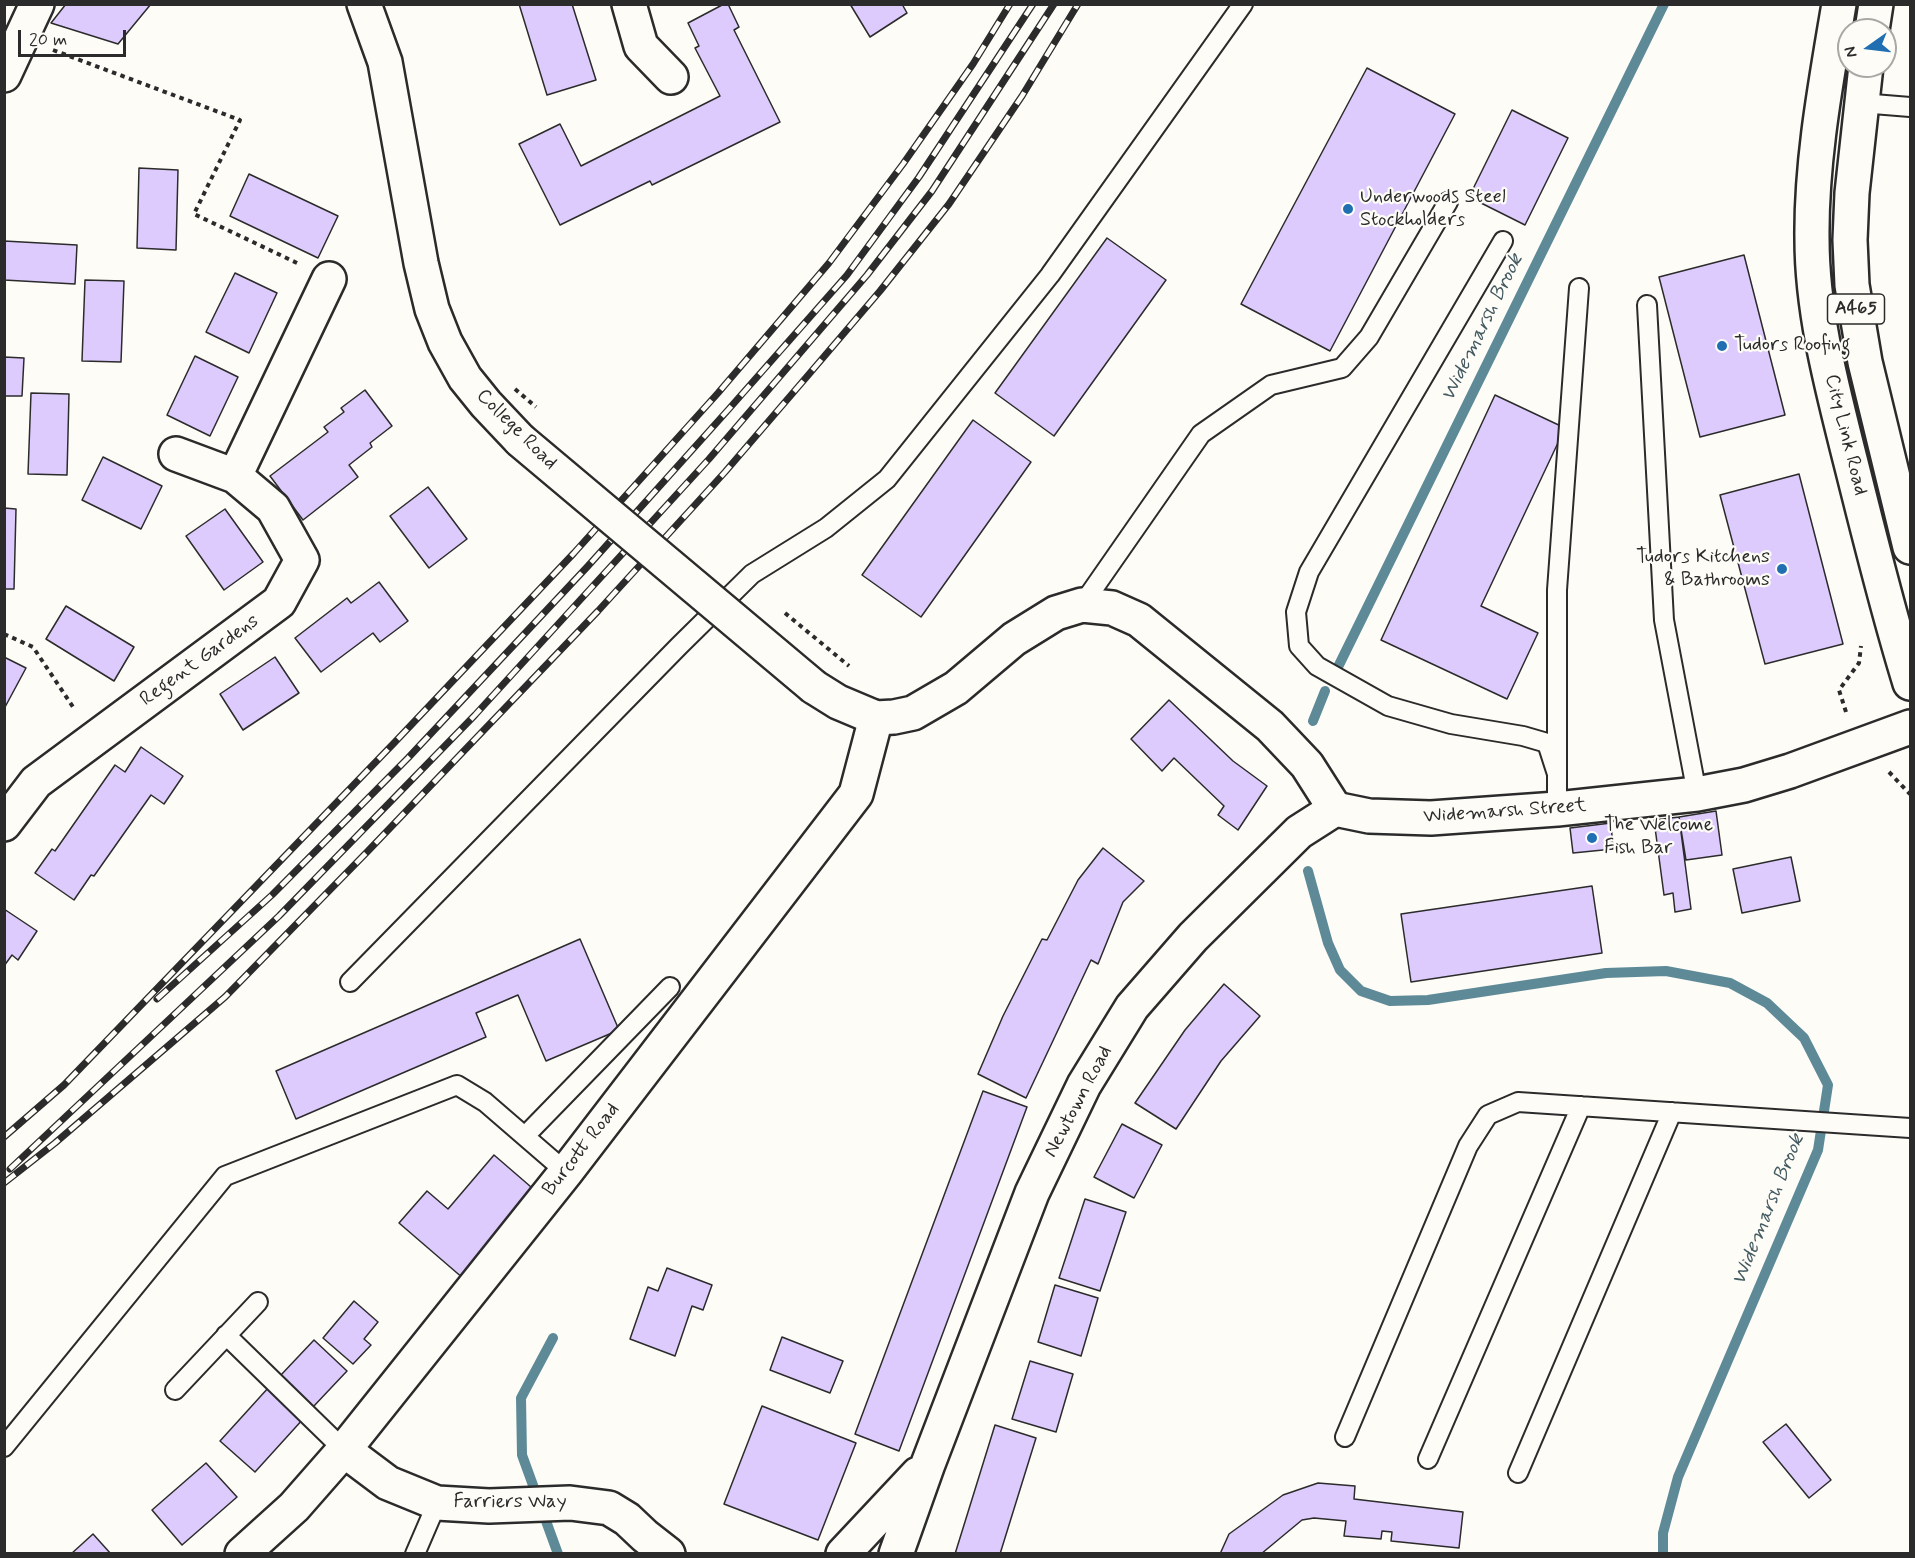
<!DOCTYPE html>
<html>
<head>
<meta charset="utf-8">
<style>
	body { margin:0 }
	#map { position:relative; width:1915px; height:1558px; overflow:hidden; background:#fdfcf7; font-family:Mynerve,sans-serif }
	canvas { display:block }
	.frame { position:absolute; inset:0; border:6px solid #2b2b2b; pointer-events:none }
	.north { position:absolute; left:1837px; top:18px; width:60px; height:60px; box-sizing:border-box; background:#fdfcf7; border:2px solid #a9a8a5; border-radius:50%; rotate:256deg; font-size:16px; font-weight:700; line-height:24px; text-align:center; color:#2b2b2b }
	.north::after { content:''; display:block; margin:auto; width:21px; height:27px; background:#1f6fb2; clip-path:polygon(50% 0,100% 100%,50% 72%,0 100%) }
	.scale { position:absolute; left:18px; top:30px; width:108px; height:27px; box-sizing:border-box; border:3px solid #2b2b2b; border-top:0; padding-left:8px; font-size:18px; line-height:21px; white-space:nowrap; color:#2b2b2b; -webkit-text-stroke:4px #fdfcf7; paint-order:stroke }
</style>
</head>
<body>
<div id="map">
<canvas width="1915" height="1558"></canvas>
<div class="frame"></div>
<div class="north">N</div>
<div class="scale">20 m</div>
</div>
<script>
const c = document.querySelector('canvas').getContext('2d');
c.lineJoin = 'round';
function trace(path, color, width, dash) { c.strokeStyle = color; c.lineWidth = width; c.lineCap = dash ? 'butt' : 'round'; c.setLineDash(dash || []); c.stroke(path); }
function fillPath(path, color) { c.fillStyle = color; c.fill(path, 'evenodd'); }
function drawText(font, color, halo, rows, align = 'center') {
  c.font = font + ' Mynerve,sans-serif'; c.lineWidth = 4.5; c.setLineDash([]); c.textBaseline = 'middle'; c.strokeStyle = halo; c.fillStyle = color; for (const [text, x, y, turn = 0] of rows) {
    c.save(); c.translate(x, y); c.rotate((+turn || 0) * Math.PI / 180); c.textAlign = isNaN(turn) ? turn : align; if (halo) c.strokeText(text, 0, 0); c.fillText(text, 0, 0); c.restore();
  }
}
trace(new Path2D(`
	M1337,669L1664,4
	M1313,721L1325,691
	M1308,871L1328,943L1340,970L1361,991L1390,1001L1428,1000L1606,973L1666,971L1730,983L1767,1003L1804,1038L1828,1085L1818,1150L1678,1477L1663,1533V1554
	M553,1338L521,1398L522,1455L558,1554`), '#5e8a98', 10);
const building = new Path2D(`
	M66,4H151L118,44L51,23Z
	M519,4H572L596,80L547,95Z
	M724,4H728L739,27L734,30L780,122L652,185L650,181L560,225L519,144L560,124L581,166L720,96L695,48L699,46L688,23Z
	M850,4H902L907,13L870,37Z
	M1367,68L1455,114L1330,351L1241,304Z
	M1512,110L1568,138L1525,225L1469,197Z
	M139,168L178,170L176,250L137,248Z
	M249,174L338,216L318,258L230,216Z
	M1107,238L1166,280L1054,436L995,393Z
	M4,241L77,245L75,284L4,280Z
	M1744,255L1785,415L1700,437L1659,277Z
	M235,273L277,293L249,353L206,332Z
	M85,280L124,281L121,362L82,361Z
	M195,356L238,377L210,436L167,415Z
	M4,357L24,358L22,396H4Z
	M365,390L392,426L370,443L372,447L349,465L358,477L303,520L270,476L328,432L324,427L344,412L341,408Z
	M31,393L69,394L67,475L28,474Z
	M1495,395L1565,428L1481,606L1538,633L1507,699L1381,640Z
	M973,420L1031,462L921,617L862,575Z
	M103,457L162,486L141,529L82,500Z
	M1799,474L1843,644L1765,664L1720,495Z
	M428,487L467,539L429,568L390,516Z
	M4,508L16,509L14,589H4Z
	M225,509L263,562L224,590L186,536Z
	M379,582L408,621L380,642L373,633L321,672L295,638L347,598L351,603Z
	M66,606L134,647L114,681L46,639Z
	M4,657L26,668L4,709Z
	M275,657L299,693L243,730L220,694Z
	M1169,700L1233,761L1267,786L1238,830L1218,815L1224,806L1174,758L1162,771L1131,739Z
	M141,747L183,776L164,804L151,795L94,876L91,875L74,900L35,873L52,849L55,851L115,765L125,772Z
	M1716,811L1722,855L1686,860L1679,817Z
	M1679,817L1691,909L1675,912L1673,893L1664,895L1654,820Z
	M1611,823L1613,849L1573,853L1570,828Z
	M1103,848L1144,881L1123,902L1098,964L1091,960L1026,1098L978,1074L1003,1016L1042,939L1047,940L1078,880Z
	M1791,857L1800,901L1742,913L1733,869Z
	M1592,886L1602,953L1411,982L1401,914Z
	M4,909L37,931L18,960L12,955L4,966Z
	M580,939L619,1030L546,1061L518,995L476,1013L486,1037L296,1119L276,1071Z
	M1224,984L1260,1016L1221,1061L1176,1129L1135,1103L1185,1030Z
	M983,1091L1027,1107L899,1451L855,1434Z
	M1122,1124L1162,1145L1134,1198L1094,1177Z
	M494,1155L538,1193L464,1279L399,1223L427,1191L448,1209Z
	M1085,1199L1126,1212L1100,1291L1059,1278Z
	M667,1268L712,1285L703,1310L692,1306L675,1356L630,1339L648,1287L658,1291Z
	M1055,1285L1098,1298L1081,1356L1038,1342Z
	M354,1301L378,1322L364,1339L371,1345L353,1364L323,1338Z
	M782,1337L843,1361L830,1393L770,1370Z
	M314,1340L347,1371L313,1407L280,1376Z
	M1030,1361L1073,1374L1056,1432L1012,1419Z
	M269,1387L304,1418L255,1472L220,1441Z
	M762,1406L856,1443L818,1540L724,1504Z
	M1786,1424L1831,1480L1809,1498L1763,1442Z
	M995,1425L1036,1438L1000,1554H955Z
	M206,1463L237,1497L182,1545L152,1510Z
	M1318,1483L1355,1486L1354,1499L1463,1512L1459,1548L1391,1541L1392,1532L1382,1531L1381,1539L1344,1536L1346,1521L1314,1518L1302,1520L1261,1554H1220L1229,1534L1283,1495Z
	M93,1534L111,1554H71Z`);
fillPath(building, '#decbfd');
trace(building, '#2b2b2b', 1.5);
const service = new Path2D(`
	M1861,103L1910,107
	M1503,241L1309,572L1296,612L1299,646L1317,666L1388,706L1451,724L1523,736L1547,743L1557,774
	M1647,305L1664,620L1697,794
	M1082,605L1201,434L1271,385L1342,368L1369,337L1448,202
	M1557,809V590L1579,288
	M350,982L679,646L752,574L826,528L887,479L1050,275L1243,4
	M525,1136L670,987
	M226,1335L344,1450
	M175,1390L258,1302
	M1345,1437L1468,1146L1488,1115L1518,1102L1910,1128
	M4,1447L225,1176L457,1085L485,1102L566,1172
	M1428,1459L1581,1106
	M1518,1473L1672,1112
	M415,1554L437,1503`);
const minor = new Path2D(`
	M629,4L641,46L671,77
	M4,75L37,4
	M235,476L329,279
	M4,824L36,782L279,602L302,560L273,508L235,476L176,454
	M344,1450L388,1483L437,1503L489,1506L570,1503L609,1508L627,1519L645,1536L668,1554
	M242,1554L294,1507L344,1450L566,1172L856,794L876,718`);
const tertiary = new Path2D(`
	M364,4L385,62L421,263L432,309L445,342L465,378L486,404L520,440
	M814,687L838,702L876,718L894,717L913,713L956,688L1014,639L1056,613L1082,605L1112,608L1139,620L1270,726L1307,765L1335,809`);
const secondary = new Path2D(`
	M843,1554L918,1474
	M896,1554L928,1464L1032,1193L1084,1085L1132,1007L1193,937L1299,832L1335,809L1369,816L1431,818L1557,809L1697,794L1744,785L1790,771L1910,727`);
const trunk = new Path2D(`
	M1839,4C1826,82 1811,161 1812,239C1812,313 1832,387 1850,459C1869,534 1887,609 1910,683
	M1872,30L1876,4
	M1866,66L1852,193L1850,240L1852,285L1865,362L1910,547`);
trace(service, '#2b2b2b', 22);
trace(minor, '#2b2b2b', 38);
trace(tertiary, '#2b2b2b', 38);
trace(secondary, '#2b2b2b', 38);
trace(trunk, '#2b2b2b', 38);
trace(new Path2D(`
	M53,50L240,120L194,214L297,263
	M4,634L33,647L75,710
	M1846,712L1839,690L1859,663L1861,646
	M1889,772L1910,794`), '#2b2b2b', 4, [4.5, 4.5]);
trace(service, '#fdfcf7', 18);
trace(minor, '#fdfcf7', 33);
trace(tertiary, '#fdfcf7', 33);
trace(secondary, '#fdfcf7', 33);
trace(trunk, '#fdfcf7', 33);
const rail = new Path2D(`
	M157,999L272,895L408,758L588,566L728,410L847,275L919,177L1033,4
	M4,1137L64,1085L395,742L574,553L718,393L829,263L903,164L973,64L1010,4
	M10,1169L279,916L475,715L709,459L867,275L932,191L1054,4
	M4,1183L55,1143L225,997L368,851L598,611L725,472L810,373L880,291L949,204L1022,96L1078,4`);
trace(rail, '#2b2b2b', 7);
trace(rail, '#fdfcf7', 4.5, [14]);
const tertiaryBridge = new Path2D(`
	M520,440L814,687`);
trace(tertiaryBridge, '#2b2b2b', 38, []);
trace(new Path2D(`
	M515,389L536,407
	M785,613L849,666`), '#2b2b2b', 4, [4.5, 4.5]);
trace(tertiaryBridge, '#fdfcf7', 33);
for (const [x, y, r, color] of [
	[1348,209,6,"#1f6fb2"],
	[1722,346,6,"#1f6fb2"],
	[1782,569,6,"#1f6fb2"],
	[1592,838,6,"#1f6fb2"]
]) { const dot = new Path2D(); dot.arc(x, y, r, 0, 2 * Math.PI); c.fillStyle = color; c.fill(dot); trace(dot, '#fdfcf7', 2); }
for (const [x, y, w] of [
	[1856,309,57]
]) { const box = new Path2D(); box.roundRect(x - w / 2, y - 15, w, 30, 4.5); c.fillStyle = '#fdfcf7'; c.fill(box); trace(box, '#2b2b2b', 1.5); }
drawText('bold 18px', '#2b2b2b', null, [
	["A465",1856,309]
]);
drawText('20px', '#2b2b2b', '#fdfcf7', [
	["Underwoods Steel",1360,198],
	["Stockholders",1360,221],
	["Tudors Roofing",1734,346],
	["Tudors Kitchens",1770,558,"right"],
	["& Bathrooms",1770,581,"right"],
	["The Welcome",1604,826],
	["Fish Bar",1604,849]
], 'left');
drawText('20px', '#2b2b2b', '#fdfcf7', [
	["College Road",516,430,45],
	["City Link Road",1845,435,76],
	["Regent Gardens",200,661,-36],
	["Widemarsh Street",1505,812,-4],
	["Newtown Road",1079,1102,-62],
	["Burcott Road",582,1150,-52],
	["Farriers Way",510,1503]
]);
drawText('italic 21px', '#445a61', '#fdfcf7', [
	["Widemarsh Brook",1483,328,-64],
	["Widemarsh Brook",1769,1210,-68]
]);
</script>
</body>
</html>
